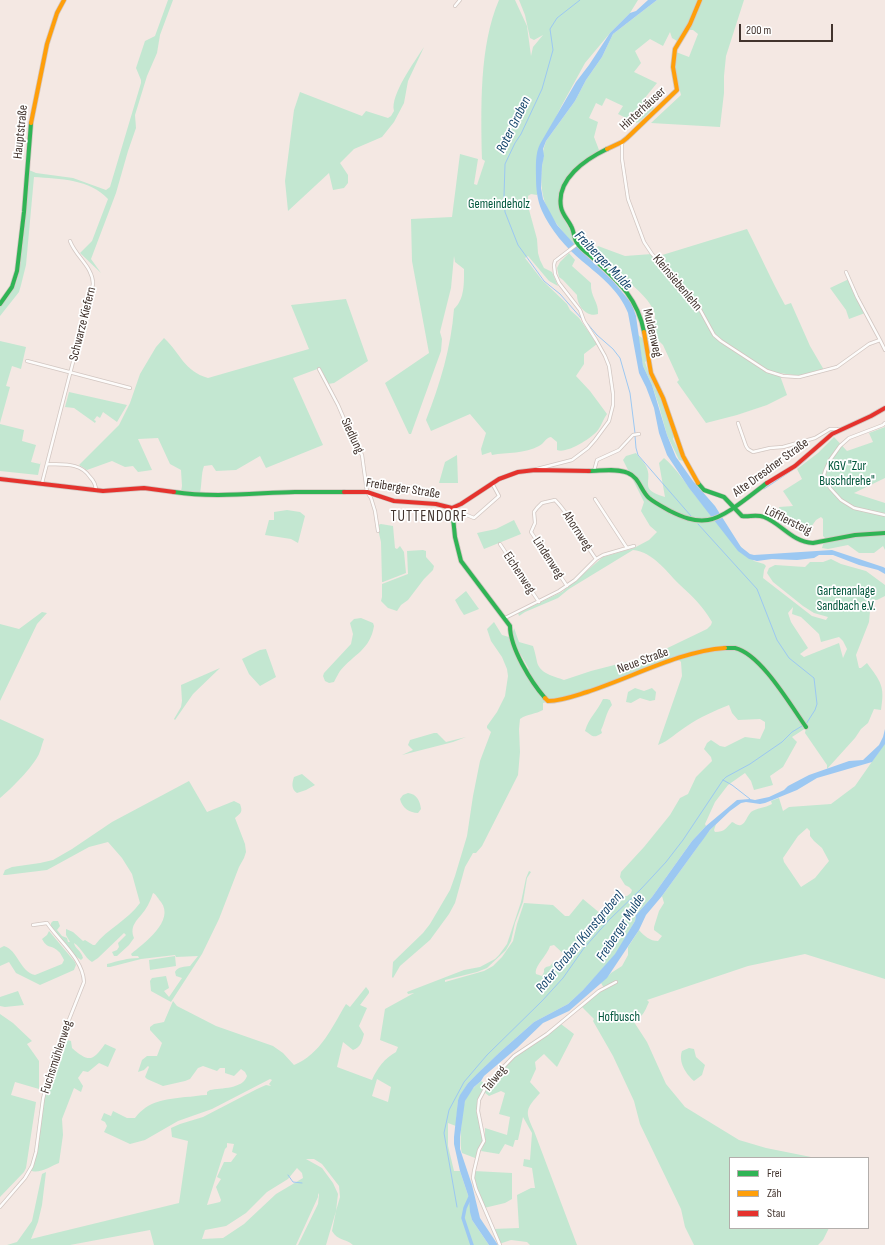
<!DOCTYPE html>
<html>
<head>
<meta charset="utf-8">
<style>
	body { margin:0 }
	#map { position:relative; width:885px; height:1245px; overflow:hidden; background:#f4e8e3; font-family:"Sofia Sans Condensed",sans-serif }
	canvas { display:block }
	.legend { position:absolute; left:729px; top:1157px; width:140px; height:72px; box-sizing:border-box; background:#fff; border:1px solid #b3aeab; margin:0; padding:5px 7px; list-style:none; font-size:12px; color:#42342e }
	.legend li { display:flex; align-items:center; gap:8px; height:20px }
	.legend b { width:20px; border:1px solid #b3aeab }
	.scale { position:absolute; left:739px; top:24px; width:94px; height:18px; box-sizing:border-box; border:2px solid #42342e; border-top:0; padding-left:5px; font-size:12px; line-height:14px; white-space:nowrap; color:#42342e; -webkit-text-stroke:3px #fff; paint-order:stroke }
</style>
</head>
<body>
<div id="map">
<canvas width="885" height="1245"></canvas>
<ul class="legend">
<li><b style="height:5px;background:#30b455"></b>Frei</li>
<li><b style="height:5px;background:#ff9f0a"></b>Zäh</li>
<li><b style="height:5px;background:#e5322d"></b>Stau</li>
</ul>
<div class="scale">200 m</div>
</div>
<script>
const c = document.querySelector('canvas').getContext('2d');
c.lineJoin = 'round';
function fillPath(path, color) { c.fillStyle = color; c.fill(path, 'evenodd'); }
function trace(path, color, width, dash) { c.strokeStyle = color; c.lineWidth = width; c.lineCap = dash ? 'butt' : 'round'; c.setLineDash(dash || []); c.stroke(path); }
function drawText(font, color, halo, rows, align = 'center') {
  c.font = font + ' "Sofia Sans Condensed",sans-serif'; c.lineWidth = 3.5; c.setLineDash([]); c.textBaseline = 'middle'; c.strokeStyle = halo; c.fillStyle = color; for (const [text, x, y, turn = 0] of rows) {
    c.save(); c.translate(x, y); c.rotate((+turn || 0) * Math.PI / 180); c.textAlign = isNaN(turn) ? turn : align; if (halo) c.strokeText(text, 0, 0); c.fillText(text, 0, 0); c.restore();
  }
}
fillPath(new Path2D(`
	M168,0H173L160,35L157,53L147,76L135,115L136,128L128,151L116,193L91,259L101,273L80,253L92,241L108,199C90,179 60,179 34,177L26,265L21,285L19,292L0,316V307L15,286L18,277L25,226L29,170L36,173L73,178L106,190L110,187L141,83V80L136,68L145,41L155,36Z
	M499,0H515L527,26L531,56L533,47L543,35L534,40L530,38L525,15L519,0H638L630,13L610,33L585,63L562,105L537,155V195L531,194L528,196V206L537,239L538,253L540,260L544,268L552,272L558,286L549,281L528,256L525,258L542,280L567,304L570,310L579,318L597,344L584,354V364L576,376L590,391L607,414C603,419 602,425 598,430C592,438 567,454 557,450V442L551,437C545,438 545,443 539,446C525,454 507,452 492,455L491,452L482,455L481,449L486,433L470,414L431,431L426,420C440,384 451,348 454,309C465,299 464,282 464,269L455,262L454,256L451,288L440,332L442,339L441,351L411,434H409L385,383L429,353L412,261L411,219L452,217L460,154L478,159L474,184L477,185L485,161L482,159C481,109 479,46 499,0Z
	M657,0H744L726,56L724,76V93L720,127L651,123L681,95L674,68L676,52L689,57L698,34L693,30H687L683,37L677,41L672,38L670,32L663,46L650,39L635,51L641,63L634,72L657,83L644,99L654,108L639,122L636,123L618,114L623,106L606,98L602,106L596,103L589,118L598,122L594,137L599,150C578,163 551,183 561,213C565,223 572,231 575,241L573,243C547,215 537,199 543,159C544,157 543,155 543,153C543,149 545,145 546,141L575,101L586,80L602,57L613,34Z
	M424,47L408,81L404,103L394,122L382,137L354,149L340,163L348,175V183L344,188L333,190L329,173L288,211L285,181L294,110L300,92L362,116L366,111L388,118L391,116L394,111C390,95 415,61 424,47Z
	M747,229C760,254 771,280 785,305L791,303L810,346L824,370L801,376L779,373L787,395L767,405L737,415L706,423L677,382L679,380L663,345L657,339H647L644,327L652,326C653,324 655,320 655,317C655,305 638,290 629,282L624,286L591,254L598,246L625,256L652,254L659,256Z
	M569,253L575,260L572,266L591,283C590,297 599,302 598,314C587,318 577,306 577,295L563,280L559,277L557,268L560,262Z
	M849,279L865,313L849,319L846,310L830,288Z
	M346,299L368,361L334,383L328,384L320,368L293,378L323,445L266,468L260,456L236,470L216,471L212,465L204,466C201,474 202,484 200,493L181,492L182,486L181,470L170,464L158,438L138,439L152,470L138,472L133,466L125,467L112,461L87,470L79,465L119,425L130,403L140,374L156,347L164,338C181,354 184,371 208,378L309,349L291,305Z
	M638,335L645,340L648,360L645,362L650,377H652L655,389L658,390L674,436L673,439L684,461L679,460L667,435L659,406L652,385L643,366Z
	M0,341L26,347L21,369L12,366L6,386L10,387L0,423Z
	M69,392L127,405L117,422L103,412L100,418L97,416L94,420L96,421L95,423L74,408L65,407Z
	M0,424L24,430L22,441L36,445L31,462L40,464L41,461L38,475L0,471Z
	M885,427V478L854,493L885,503V550L883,546L874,553H859L848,545L828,549L822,548L825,538L823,536V519L821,517L816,520L809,530L780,513L779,507L793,506L783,491L802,479L797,469L818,453L834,437L847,451L873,442L869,433Z
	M636,453C639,457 644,462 646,466C654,482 637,489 665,497L659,463L664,458C677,469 686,484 697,498C715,520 735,540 754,561L764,564L766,566L764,570L763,578L812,616L826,620L828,617L814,613L803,606L773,582L767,573L769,568L775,565L805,567L810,562H823L831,559L841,564L866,571L885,585V596L877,600H871L869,622L856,655L859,668H861L867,663C881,682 885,686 881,710L874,709L868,723L861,729L855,738L827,769V765L805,733L806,728L792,737L797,742L783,767L770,776L773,785L754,790L751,781L745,773L728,785L715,802L705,824L706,826L692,841L652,897L636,915L635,921L616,954L583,990L568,1004L534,1022L500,1052L468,1083L458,1100L456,1126L448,1123V1146L454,1171H460L469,1198L472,1220L489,1245H353C345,1238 338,1241 332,1231L336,1211L326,1245H298L318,1204L319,1195L318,1193V1197L296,1245H154L150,1230L70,1245H7L17,1242L32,1221L42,1174L46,1172L42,1205L38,1222L31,1239L179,1203L188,1141L172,1137L171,1128L180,1124L203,1117L257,1089L266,1085L271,1086L269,1084L272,1080L270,1079L212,1109L178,1121L145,1140L130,1144L104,1132L107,1126L105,1122L101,1120L104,1113L111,1116L113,1111L127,1118H135C149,1100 164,1100 185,1097C192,1097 200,1095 207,1095V1092L210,1090C221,1088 243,1089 247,1076L245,1072L241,1069L234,1076L225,1073V1068H220L217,1071L203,1066L198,1068L190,1079L185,1081L163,1086L147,1079L145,1077L149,1067L148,1066L144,1070L138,1072L142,1060L147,1056H157L162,1043L150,1030V1027L154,1024L164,1022L173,1001L177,1006L216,1026L273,1046L283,1053L294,1065C321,1054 332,1027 346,1004L350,1007L366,987L369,991V993L360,1005L367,1008L359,1026L364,1034C362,1041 361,1047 353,1050L343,1042L337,1067L372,1080C377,1068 385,1058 396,1052L398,1047L380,1040L385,1009L414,993L408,994L407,992L464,970L480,967L495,959L499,955L507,944L521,902L526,878L529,871L531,872L527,878L523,902L515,923L511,941L506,950L487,968L477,972L445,980V982L484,971L493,966L502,957L513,941L517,924L524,903L553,905L565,916H569L583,899L601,914L607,908L613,898L627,896L631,893L632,890L629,887L625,885L620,877L621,872L644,847L670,815L680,798L688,794L696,777L712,761L711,757L704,749L707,743L711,740L720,746L725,747L745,737L760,739L765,728V722L760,719L738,720L732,713L729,705C714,711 700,717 687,726C677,732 669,741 658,745L682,676L681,662L677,658L598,687L543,703V710C536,714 527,714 520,719L519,729L520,752L518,775L482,846L476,853H473L465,867L455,903L449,914L430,940L400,966L393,978L392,977L393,962L423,933L430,924L450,890L455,876L467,836L473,796L480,761L491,732L487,728V726L497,712L505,696L508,676L507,669L502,657L491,641L487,629L494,622L502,635L509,637C512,646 520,665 529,669L511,638L514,628L519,642L533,646C535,652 536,657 537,662C540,674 554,676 564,680L591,671L653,655L707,629L711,625L712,622C702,605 693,597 679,584C666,571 653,552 633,550L569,589L558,598L525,612L519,616L518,613L562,592L603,557L634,548L649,540L657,532L650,526L641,511L644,502L623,460L626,456ZM793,607L792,614L801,617L819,634L821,642L839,637L843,641L847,649L843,658L839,643L804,657L800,654L808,648L791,622L788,613ZM554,945L568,958L566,961L562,963L555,960L550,966L546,967L544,969V972L542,976L536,974C534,966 547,956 550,946ZM377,1079L391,1087L388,1102L372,1096ZM227,1143L234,1144L232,1152L237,1154L231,1162H224L217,1177L221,1179L216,1187L221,1200L220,1202L207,1205L225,1149L227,1147ZM306,1159H314L322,1164L339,1186L340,1197L336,1211L338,1194L333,1183L322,1168ZM297,1168L302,1173L303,1178L276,1194L244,1224L223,1238L202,1239L205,1230L226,1226L246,1213L267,1192L288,1179Z
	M457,455L458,483H439L445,462Z
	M287,510L300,512L305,516L298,543L291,539L265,535L269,520H274V512Z
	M514,520L521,534L484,549L477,533L496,529Z
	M381,524L393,526L395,548L397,549L400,546L404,552L406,573L383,582H382L381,542L377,525Z
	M423,550L426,551V557L434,566L433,570L424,579L408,600L401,605L397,611L388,608L381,601L382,597V584L408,574L407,551Z
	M466,591L479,609L464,615L460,609L455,600Z
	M42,612L47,613L37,624L0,701V624L19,629Z
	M361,618L373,623L374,626C370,650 354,654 340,671C338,674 336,678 334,682L329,683L325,681L323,676L324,673L351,644L353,634L350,623L354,619Z
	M266,649L276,677L260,686L249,674L242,659L260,650Z
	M220,668L193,694L175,720L174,719L181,707L182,701L181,685Z
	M635,688L644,691L652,688L656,692L655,700L650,701L640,698L631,703L626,702L628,692Z
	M603,699H607L610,700L612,705C606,712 605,722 601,730L602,733C593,739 593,736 585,731C589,717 597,712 603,699Z
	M0,719L44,739C42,744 41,749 39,754C33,767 11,789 0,798Z
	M434,733H437L446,742L466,737L453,742L402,755L413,750L408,745L410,740Z
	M885,743V979L805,954L748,966L647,1000L649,1002C647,1006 645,1012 642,1015C639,1018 636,1019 634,1022L647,1042L666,1084L685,1107L739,1140L766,1148L816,1158H730V1228H829L823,1240L818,1245H694L685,1227L681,1209L640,1124L634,1101L613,1056L593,1021L594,1019L581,1006L604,988L601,983L611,973L622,966L628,955V947L639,930C644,936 650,941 658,941L662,936L654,930V927L659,911L664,903L662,896L699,845L703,838L716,824L714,830L715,832C725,832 726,828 732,822C735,823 737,826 741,825C746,823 747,816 751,812C756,808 765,808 772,804L771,801L779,798L783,811L789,807L831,804L855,786ZM807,828L810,831V836L814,841L822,848L829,861L815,878L801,887L784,862L783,858L798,836Z
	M302,774L315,785L306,790L297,793C291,789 292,783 294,777Z
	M189,781L207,812L234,801L240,804C243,812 241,813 235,818L245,844L246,852L244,858L239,867L219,919L202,954L171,1002L151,991L150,981L152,978L166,976L169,988L164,991L169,997L182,978L176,976L175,972C178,966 185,967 190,966L198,956L176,957L175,955L141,959L110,967H107V964C118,961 128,958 139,958L138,956H132L131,954C144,943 175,921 161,902C158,899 157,895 153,893C151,899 148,906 145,910C138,920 129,925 134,938L129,945L117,956H114L112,952L117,950L119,947L118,943L126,935L124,933L98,958L92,962C84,957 82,948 74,943C75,949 81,950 83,958L81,960C68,952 60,938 51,927V923L53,921H58L60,926L57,930L62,936L67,938L68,942H70L66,935V929L73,932L83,941L85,940L93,945H95C107,929 128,920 140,903L132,874L122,858L108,842L89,847L47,870L6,875H3L5,870L12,867L40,863L53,860L72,849L112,822Z
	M408,793C417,794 420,801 421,809L418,813C410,813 402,808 400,799L403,795Z
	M49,931L75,962L76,965L74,970L40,985L16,973L9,962L0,966V948L4,946C18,950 20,972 35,975L62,964L64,960C62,957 61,953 58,951C51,944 48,950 42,939L47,935Z
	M175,956L176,966L150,970L149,960Z
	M18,991L24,1005L5,1007L0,1006V997Z
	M0,1014L13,1023L32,1041L27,1044L39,1061V1089L15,1082L11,1095L36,1102L26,1168L24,1172L0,1197Z
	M561,1024L574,1034L557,1067L544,1054L535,1062L536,1069L530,1082L540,1093C525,1110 525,1111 534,1131L577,1245H530L527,1242L511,1240L499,1244L493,1229L519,1228L517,1195L531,1188H535L532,1168L523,1166L524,1159L530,1160L532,1133L523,1117L518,1140H515L513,1147L505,1144L499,1154L481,1151L485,1141V1128L507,1135L510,1117L499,1114L505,1093L501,1091L489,1096L484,1092C502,1062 533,1043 561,1024Z
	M61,1038L71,1041L72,1048C89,1063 93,1061 105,1044L116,1049L108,1067L99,1063L88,1072L83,1071L78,1078L83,1086L81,1092L74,1088L62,1119L63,1135L59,1163C51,1166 38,1175 30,1170C37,1153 37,1134 40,1115C45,1089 52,1063 61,1038Z
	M689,1048L694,1049L696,1057L705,1065L702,1075L694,1081C686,1074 678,1062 682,1051Z
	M481,1081L486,1084L477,1104V1111L483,1140L475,1158L462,1153C459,1144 462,1106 466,1098C470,1091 475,1086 481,1081Z
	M474,1171L512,1173V1199L505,1203L484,1208L473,1178Z`), '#c3e7d1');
fillPath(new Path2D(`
	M648,0H657L613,34L602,57L586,80L575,101L546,141L543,149L544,156L542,166L541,188L543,199L557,225L576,246L613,281L632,304L636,316L643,366L652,385L667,435L676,457L693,481L715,506L741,547L750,554L754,555L832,550L883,567L885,568V574L878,570L859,565L833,555H819L814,558L797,560L772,559L757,561L749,559L738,551L689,488L667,455L659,433L654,408L646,387L639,373L628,313C619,290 600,276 582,261C566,248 550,229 542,211C537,200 536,188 536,177C536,166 535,154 540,144L576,82L589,65L610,33L630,13L636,11Z
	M885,729V744L872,762L817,778L797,790L765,803L760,804L746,802L741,803L730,811L710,830L662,896L646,915L639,930L607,978L569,1011L543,1023L517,1048L484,1076L481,1081L474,1087L465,1101L460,1137V1149L472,1185L480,1218L498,1245H489L472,1220L470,1212L469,1198L460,1171L454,1144V1137L458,1100L460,1095L468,1083L477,1074L500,1052L534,1022L568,1004L583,990L615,954L635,921L636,915L652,897L692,841L706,826L737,800L750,799L755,800L769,797L784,790L788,786L809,775L849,761L863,760L879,745L883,737Z`), '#9cc8f2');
trace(new Path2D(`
	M580,0L557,18L550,29L553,50L542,89L521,134L515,143L505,164L504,196L505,212L518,245L544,281L560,294L582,319
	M586,322L597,335L613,349L620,358L630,393L635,433
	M635,436L636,448L638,455L691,516
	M764,489L800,465L825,442
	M698,524L757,589L777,640L789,658L814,678L817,704L815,710L806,724
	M723,780L732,785L750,799
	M288,1175L293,1182L302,1183
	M457,1207L444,1133L449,1110L464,1082L487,1055L542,1001L563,978L584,948L609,920L641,889L666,862L683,840L723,780L726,777L750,764L782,742L792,732L802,726`), '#9cc8f2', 1);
trace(new Path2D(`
	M470,1197L465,1208L463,1218L472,1245`), '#9cc8f2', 3.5);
const street = new Path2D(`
	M455,6L460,0
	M622,142V159L628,199L644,242L652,254L697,304L714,335L721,341L767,371L783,376L799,377L837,367L869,344L880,340L885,350
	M846,272L857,297L880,340
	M27,361L130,388
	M319,369L338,405L354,442L362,455L367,492L371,498L375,511L378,531
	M738,423L746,446L748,449L753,452L770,448L783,447L815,438L830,429H837L839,430
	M885,423L883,425L849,438L840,446L830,460L825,471L824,475L830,488L841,500L854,508L885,515
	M47,464C63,465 80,462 90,477C94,481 96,485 96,491
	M537,469L572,460L588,448L595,440L609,421L613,405V394L609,366L605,356L596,340L584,321L580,310L559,283L555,274L554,265L555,261L576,245
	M594,471L597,460L619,450L633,435L639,434
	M42,483L93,284C93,267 76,257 70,241
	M595,499L627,548
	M452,511L462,513L474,518L499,496L492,483
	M500,544L539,602
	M567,586L531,532L535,523L534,512L537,508L542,503L555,500C570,515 583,541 596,559
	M505,618L559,591L575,580L596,559L603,555L634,546
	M0,1207L25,1178L32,1166L36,1152L43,1099L51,1065L84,982C83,959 59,941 47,923L33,925
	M500,1245L476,1189L473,1178L474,1171L479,1150L484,1141L478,1111L479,1100L488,1083L514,1056L547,1034L599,991L616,982`);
const fast = new Path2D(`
	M607,149C586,159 556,179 561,207C562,214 568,220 571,226C574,231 574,239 577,243C582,250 590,255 595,260C619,282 638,299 644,332
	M0,304L12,287L17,271L24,212L31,123
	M589,471C601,471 617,468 628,473C639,477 641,491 649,498C655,503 663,507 670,511C682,517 694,522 708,520C725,518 753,493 767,483
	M698,483L704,490L724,497L742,516C749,517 757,514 764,517C782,524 792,542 813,543L855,535L885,533
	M174,492C214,498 255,493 295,492C311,492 328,492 344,492
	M452,508L455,537L461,561L510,626C510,648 531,682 545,698
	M725,648C728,648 732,648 735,648C761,654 791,706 806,727`);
const slow = new Path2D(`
	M31,123L47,44L57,13L64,0
	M607,149L622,142L627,138L677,90L673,67L675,49L690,24L700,0
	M644,332L651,373L663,398L683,456L698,483
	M545,698L548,701C561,701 574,696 587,692C631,678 680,651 725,648`);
const jam = new Path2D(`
	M0,479L103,491L144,488L174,492
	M767,483L795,466L832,434L871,416L885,408
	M344,492H367L394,501L436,504L452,508L461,504L499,479L518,472L535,470L589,471`);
trace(street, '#d2c6c1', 4);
trace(fast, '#d2c6c1', 5.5);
trace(slow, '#d2c6c1', 5.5);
trace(jam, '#d2c6c1', 5.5);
trace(street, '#fdfcfb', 2.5);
trace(fast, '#30b455', 4);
trace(slow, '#ff9f0a', 4);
trace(jam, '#e5322d', 4);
drawText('13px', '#42342e', '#fff', [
	["Hinterhäuser",643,109,-43],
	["Hauptstraße",21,132,-84],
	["Kleinsiebenlehn",677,283,50],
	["Schwarze Kiefern",83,324,-76],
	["Muldenweg",652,333,77],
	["Siedlung",352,436,65],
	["Alte Dresdner Straße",771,468,-36],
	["Freiberger Straße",403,489,9],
	["Löfflersteig",788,521,26],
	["Ahornweg",577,531,57],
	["Lindenweg",548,558,57],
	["Eichenweg",519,573,56],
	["Neue Straße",643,661,-20],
	["Fuchsmühlenweg",57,1057,-72],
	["Talweg",495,1079,-51]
]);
drawText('13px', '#00553b', '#fff', [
	["Gemeindeholz",499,205],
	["KGV \"Zur",847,467],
	["Buschdrehe\"",847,482],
	["Gartenanlage",846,592],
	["Sandbach e.V.",846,607],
	["Hofbusch",619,1018]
]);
drawText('italic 14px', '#13446b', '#fff', [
	["Roter Graben",514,125,-64],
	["Freiberger Mulde",603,261,46],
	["Freiberger Mulde",621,928,-57],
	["Roter Graben (Kunstgraben)",580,942,-50]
]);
c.letterSpacing = '1px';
drawText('15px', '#42342e', '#fff', [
	["TUTTENDORF",429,517]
]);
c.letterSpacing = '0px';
</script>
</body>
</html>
